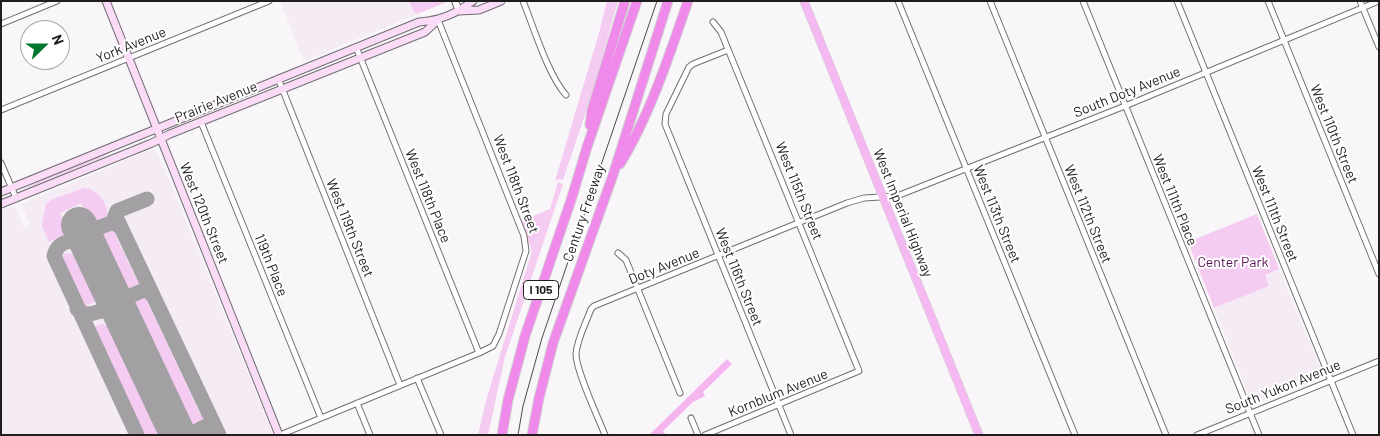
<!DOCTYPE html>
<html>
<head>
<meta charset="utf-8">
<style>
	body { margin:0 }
	#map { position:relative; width:1380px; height:436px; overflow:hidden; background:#f9f6f9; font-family:Barlow,sans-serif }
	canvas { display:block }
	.frame { position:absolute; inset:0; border:2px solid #1f1d1e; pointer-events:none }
	.north { position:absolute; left:20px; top:20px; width:50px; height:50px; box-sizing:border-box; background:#fff; border:1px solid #a5a5a5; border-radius:50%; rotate:68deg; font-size:14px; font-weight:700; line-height:20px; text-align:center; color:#1f1d1e }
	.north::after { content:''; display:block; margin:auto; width:18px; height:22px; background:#01782e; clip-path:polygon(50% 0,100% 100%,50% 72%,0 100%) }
</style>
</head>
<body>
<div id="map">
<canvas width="1380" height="436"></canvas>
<div class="frame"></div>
<div class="north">N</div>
</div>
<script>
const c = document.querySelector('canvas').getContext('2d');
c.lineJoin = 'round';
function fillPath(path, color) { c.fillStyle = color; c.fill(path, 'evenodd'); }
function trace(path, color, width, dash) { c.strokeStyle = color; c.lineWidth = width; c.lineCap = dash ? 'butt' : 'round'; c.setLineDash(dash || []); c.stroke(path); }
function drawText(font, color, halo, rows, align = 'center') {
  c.font = font + ' Barlow,sans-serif'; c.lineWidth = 4; c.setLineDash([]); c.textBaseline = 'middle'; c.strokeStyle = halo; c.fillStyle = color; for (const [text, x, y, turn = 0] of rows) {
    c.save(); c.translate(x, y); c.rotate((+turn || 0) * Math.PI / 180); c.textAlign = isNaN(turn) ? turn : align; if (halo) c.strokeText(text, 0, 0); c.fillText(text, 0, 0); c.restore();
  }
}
fillPath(new Path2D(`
	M280,1H446L447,2L304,61Z
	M152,149L156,151L170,182L273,435H1V211L15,205L24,228L30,224L22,204Z
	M1279,269L1324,377L1253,406L1214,308L1269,286L1265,275Z`), '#f5ebf4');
fillPath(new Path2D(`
	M409,1H445L444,3L417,14L414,12Z
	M607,1H618L590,100L563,180L560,179L555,181L599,33Z
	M147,137L110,152L101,158L20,191L43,179Z
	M558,182L563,184L505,357L488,435H478L487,397L532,251L521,221L550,209Z
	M84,188C97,188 110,205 107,218L96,224L91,223L81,203L60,213L68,232L49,242L42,226L46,204L53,199Z
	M1257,214L1279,269L1265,275L1269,286L1214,308L1188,242Z
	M111,227L115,229L117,233L115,235L136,278L138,277L140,281L137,287L128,291L122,289L124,286L101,238L98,239L97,237L100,231Z
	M67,253L76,255L82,260L79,262L95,296H98L96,301L86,306L81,304L60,261L62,255Z
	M141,296L146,297L149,302L148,303L200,414H202L203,422L190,428L187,426L189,423L134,307L130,308V304L133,300Z
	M101,324L105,325L111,330L161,435H143L93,331L94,327Z`), '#f4cbf1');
fillPath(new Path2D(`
	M727,359L732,364L703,392L705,396L693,402L663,431L666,435H649Z`), '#f5b6f0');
trace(new Path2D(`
	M117,211L116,217L219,435
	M114,219L117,211L147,199
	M121,228L114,222L95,229L88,237L91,252C80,239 59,236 54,256L137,435
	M77,309C93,324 102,299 122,317L121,305L126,298L146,289L152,295
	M191,435C199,429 209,422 216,430`), '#a2a0a2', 15);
trace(new Path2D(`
	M79,225L178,435`), '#a2a0a2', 36);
const minor = new Path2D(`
	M523,1C534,28 548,75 566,95
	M898,1L1075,435
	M990,1L1166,435
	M1083,1L1259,435
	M1177,1L1353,435
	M1268,1L1379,274
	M1360,1L1379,47
	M1,24L57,1
	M356,47L479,353
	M728,50L693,64L689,67L666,114L665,124L791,435
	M278,78L400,385
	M1,110L269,1
	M201,122L321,418
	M1,163L16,198
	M618,253L626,260L680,393
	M417,378L441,435
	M357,403L370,435
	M691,418L698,435
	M280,435L479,353L493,346L499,334L526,251L524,236L438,20
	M605,435C598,417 576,371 576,354C577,339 586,323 591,309L594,306L847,203L864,198L897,196L1125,106L1379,1
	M705,435L859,371L721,32L713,22
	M1197,435L1379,361`);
const tertiary = new Path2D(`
	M455,1L459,11`);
const secondary = new Path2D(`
	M106,1L279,435
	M459,11L479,10L501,1
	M1,192L419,22C442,20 455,14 473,1
	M1,204L152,143L170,134L425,32L438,20`);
const primary = new Path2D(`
	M804,1L979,435`);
const motorway = new Path2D(`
	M590,125L592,110L625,1
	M620,164C649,117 670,54 688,1
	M502,435L508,400L525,336L572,197L587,147L637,1
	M532,435L539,398L553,343L613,175L668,1`);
trace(minor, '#716e70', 7);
trace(tertiary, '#716e70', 8);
trace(secondary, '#716e70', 9);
trace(primary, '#d2d2d2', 9);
trace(motorway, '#d2d2d2', 11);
trace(minor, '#fff', 5);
trace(tertiary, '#fff', 6);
trace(secondary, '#fadcf9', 7);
trace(primary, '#f5b9f2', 8);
trace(motorway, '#ef8aea', 9);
trace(new Path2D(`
	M518,435L523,406L542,338L657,1`), '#4c4a4b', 1);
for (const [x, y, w] of [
	[541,290,35]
]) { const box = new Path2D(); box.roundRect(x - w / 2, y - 9.5, w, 19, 4); c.fillStyle = '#fff'; c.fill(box); trace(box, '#1f1d1e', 1); }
drawText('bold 12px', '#1f1d1e', null, [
	["I 105",541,290]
]);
drawText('14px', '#1f1d1e', '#fff', [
	["York Avenue",131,45,-22],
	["South Doty Avenue",1127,92,-22],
	["Prairie Avenue",216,102,-22],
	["West 110th Street",1334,134,68],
	["West 118th Street",516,184,69],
	["West 115th Street",799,191,68],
	["West 118th Place",428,196,68],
	["West 111th Place",1175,200,68],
	["West 120th Street",204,213,68],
	["Century Freeway",584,213,-71],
	["West Imperial Highway",903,213,68],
	["West 113th Street",997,214,68],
	["West 112th Street",1088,214,68],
	["West 111th Street",1275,214,68],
	["West 119th Street",350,228,68],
	["119th Place",271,265,68],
	["Doty Avenue",664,266,-22],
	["West 116th Street",739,277,68],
	["South Yukon Avenue",1283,387,-22],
	["Kornblum Avenue",778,393,-22]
]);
drawText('14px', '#5a1259', '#fff', [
	["Center Park",1233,262]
]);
</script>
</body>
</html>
